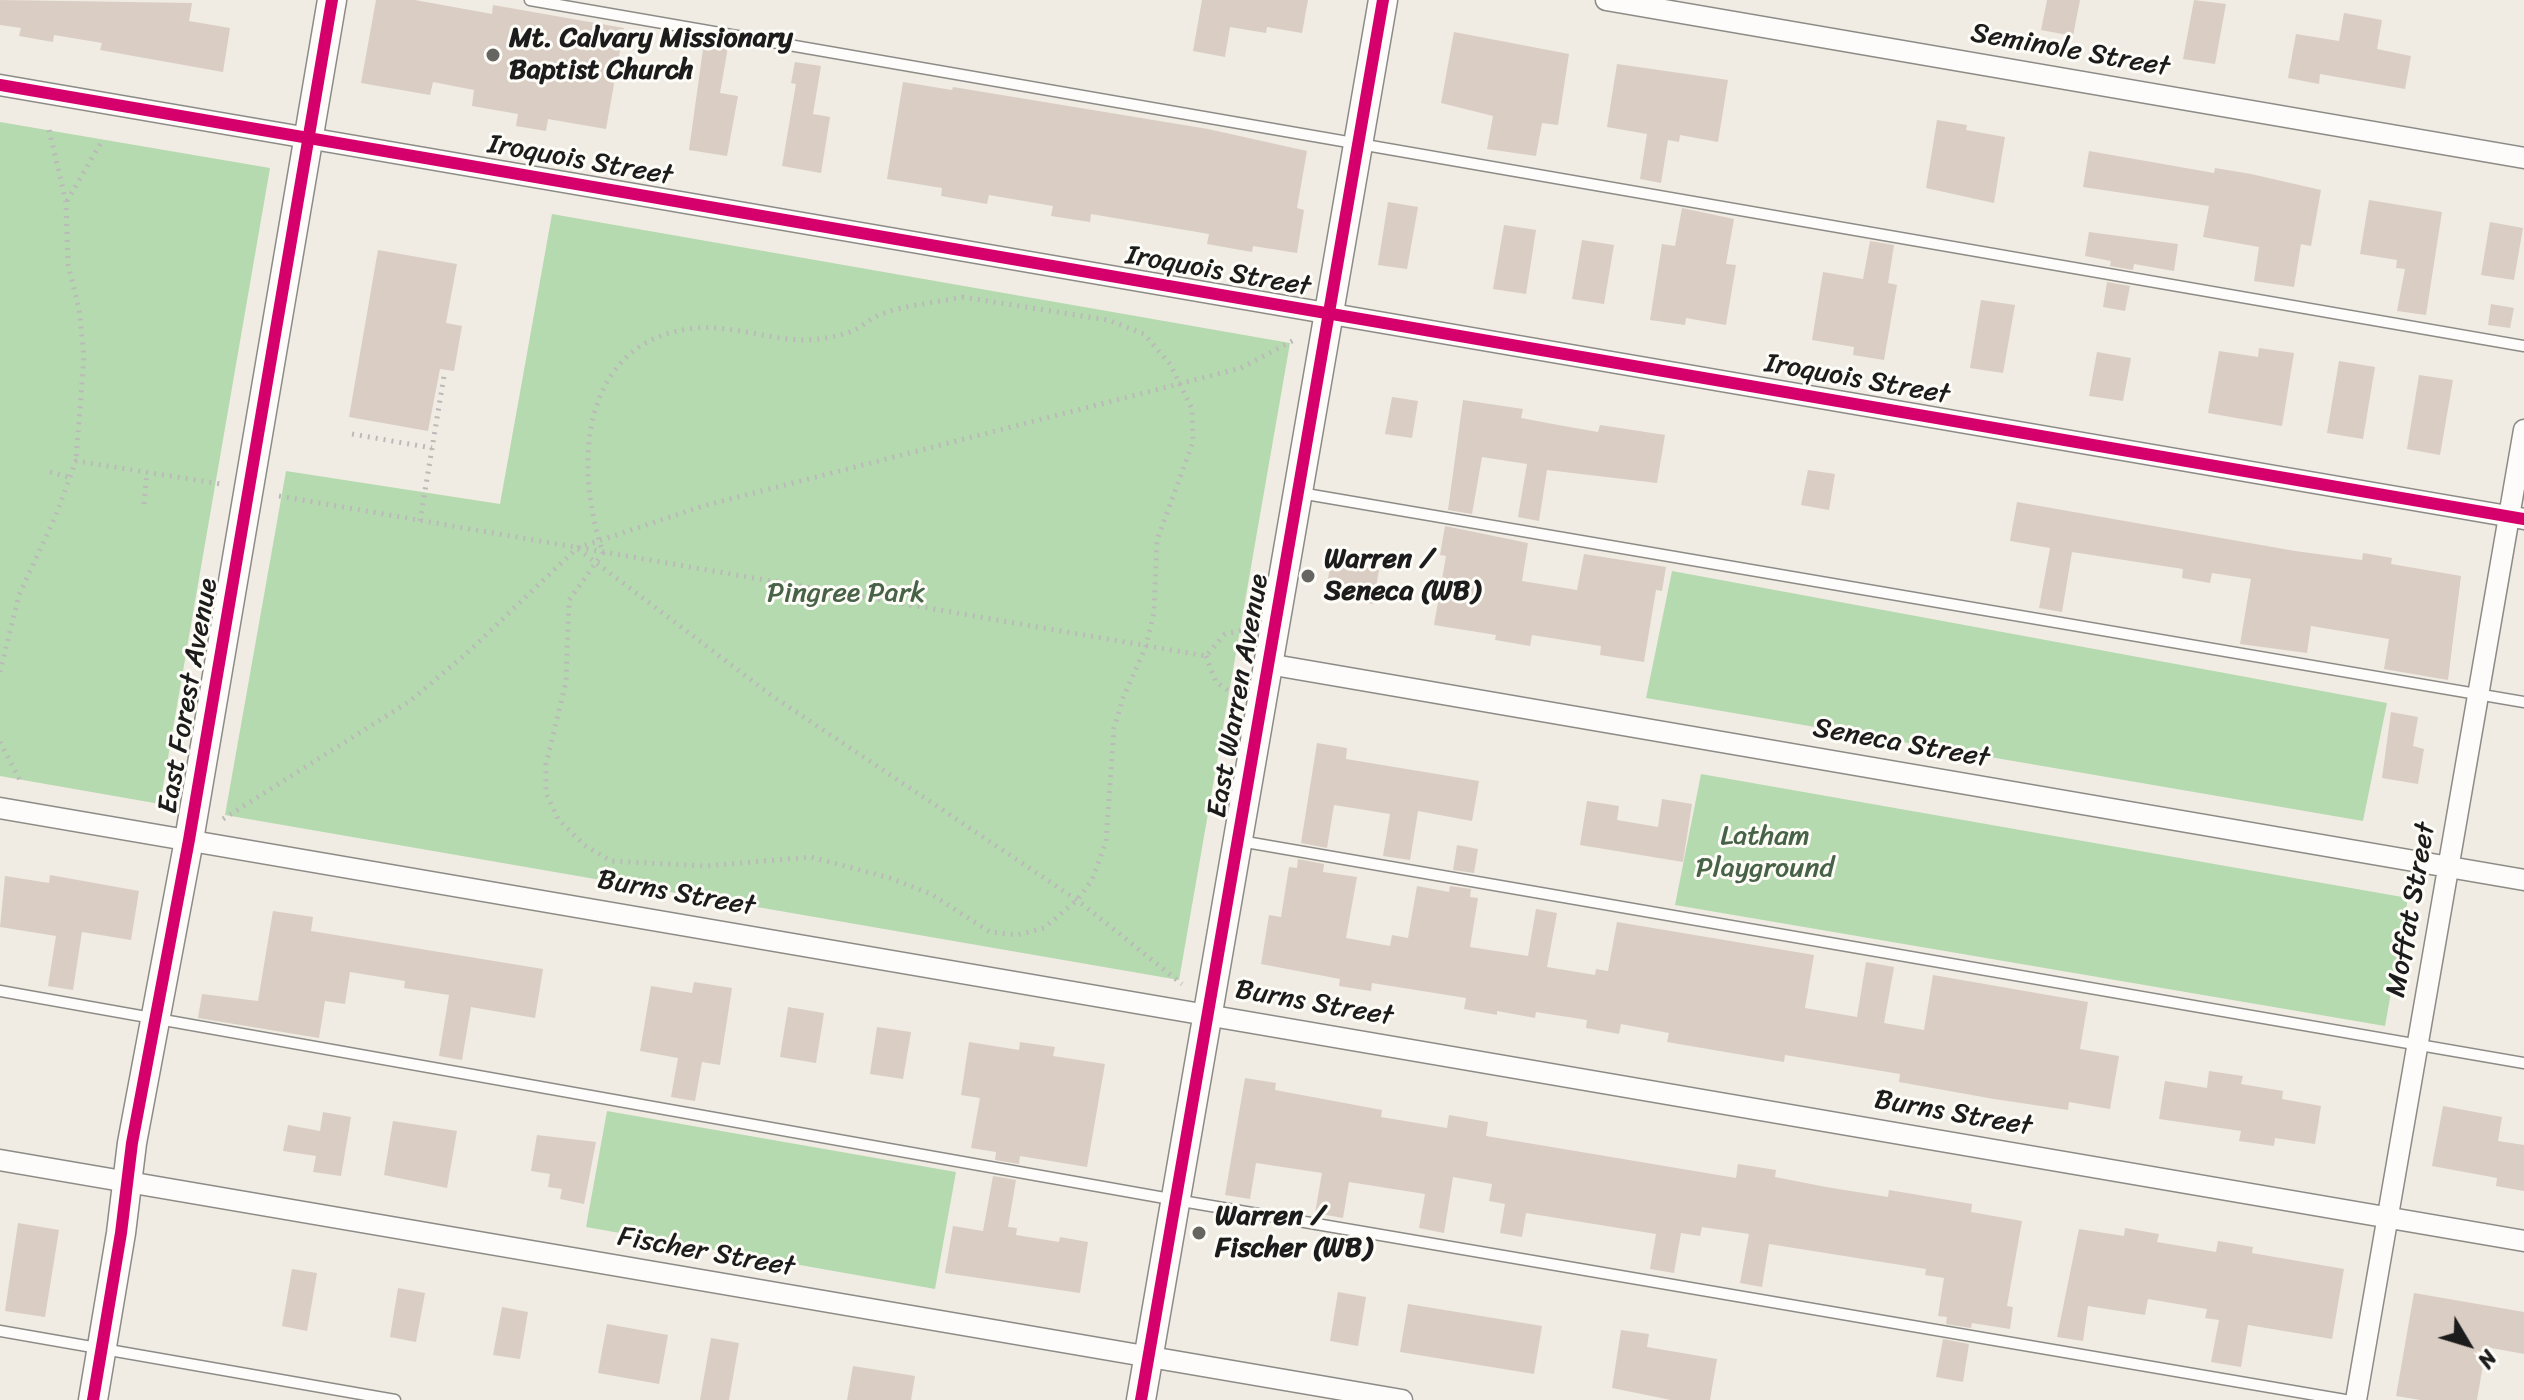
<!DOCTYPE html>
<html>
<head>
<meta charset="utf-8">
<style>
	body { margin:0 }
	#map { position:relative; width:2524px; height:1400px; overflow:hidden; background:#f0ece3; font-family:Sriracha,sans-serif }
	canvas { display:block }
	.north { position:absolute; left:2428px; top:1304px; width:80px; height:80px; -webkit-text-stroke:6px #fdfcf7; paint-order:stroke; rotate:128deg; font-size:22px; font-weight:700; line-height:32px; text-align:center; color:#1c1c1c }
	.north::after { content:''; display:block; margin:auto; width:28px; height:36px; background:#1c1c1c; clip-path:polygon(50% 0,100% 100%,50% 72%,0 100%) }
</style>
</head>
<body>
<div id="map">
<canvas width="2524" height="1400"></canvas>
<div class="north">N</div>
</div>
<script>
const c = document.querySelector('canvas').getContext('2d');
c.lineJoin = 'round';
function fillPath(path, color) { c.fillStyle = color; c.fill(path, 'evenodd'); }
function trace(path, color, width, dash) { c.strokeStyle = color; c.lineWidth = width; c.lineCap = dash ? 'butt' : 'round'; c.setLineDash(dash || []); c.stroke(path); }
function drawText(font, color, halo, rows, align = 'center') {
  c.font = font + ' Sriracha,sans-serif'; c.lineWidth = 6; c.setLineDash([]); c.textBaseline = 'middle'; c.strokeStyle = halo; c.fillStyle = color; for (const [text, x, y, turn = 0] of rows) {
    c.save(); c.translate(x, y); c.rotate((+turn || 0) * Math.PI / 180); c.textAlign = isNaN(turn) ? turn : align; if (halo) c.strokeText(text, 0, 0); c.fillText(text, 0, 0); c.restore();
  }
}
fillPath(new Path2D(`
	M0,122L270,168L160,804L0,776Z
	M552,214L1290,343L1179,980L225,815L286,471L500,504Z
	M1672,571L2387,703L2363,821L1646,698Z
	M1701,774L2408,898L2385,1026L1675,905Z
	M607,1111L956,1172L935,1289L586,1227Z`), '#b6dab0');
fillPath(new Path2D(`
	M0,0L192,3L189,21L230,28L223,72L100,50L102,43L54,35L53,42L19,36L21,28L0,25Z
	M376,0H415L492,14L493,5L624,28L606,129L548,119L546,131L516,126L518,114L472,106L474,90L433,82L430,95L361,83Z
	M1202,0H1308L1302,33L1267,27L1266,33L1230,27L1225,57L1193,51Z
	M2047,0H2080L2073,36L2041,30Z
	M2194,0L2226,4L2215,64L2183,59Z
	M2344,13L2382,20L2377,49L2411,56L2405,89L2320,74L2319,84L2288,78L2296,34L2339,41Z
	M1454,32L1569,54L1558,125L1542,123L1536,156L1487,149L1493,116L1441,103Z
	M704,42L728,47L720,93L738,96L727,156L689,150Z
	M795,62L821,66L813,114L830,117L821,173L782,166L796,84L791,83Z
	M1617,64L1728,80L1718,142L1680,135L1679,142L1668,140L1661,183L1640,179L1647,134L1607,127Z
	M903,82L952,90L953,87L1208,129L1307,151L1297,208L1304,210L1297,253L1253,246L1252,252L1207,244L1209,234L1091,214L1090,222L1051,216L1053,206L989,195L987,204L941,196L942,188L887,179Z
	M1937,120L1967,125L1966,130L2005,137L1994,203L1926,188Z
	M2089,151L2214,173L2215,168L2251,174L2321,190L2311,246L2301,244L2294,287L2254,281L2259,247L2203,237L2209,206L2083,187Z
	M2369,200L2442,212L2426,315L2397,311L2405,269L2396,268L2397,260L2360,254Z
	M1388,202L1418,207L1407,269L1378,265Z
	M1682,208L1734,219L1726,264L1736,265L1726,325L1686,318L1685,325L1650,320L1662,244L1675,246Z
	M2490,222L2523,228L2514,280L2481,275Z
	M1504,225L1536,230L1526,294L1493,289Z
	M2089,232L2178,244L2174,271L2134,264L2133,270L2110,266L2111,261L2085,256Z
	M1582,240L1614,245L1604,304L1572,299Z
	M1870,241L1894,245L1888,283L1897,285L1884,360L1853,355L1854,347L1812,340L1823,272L1863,279Z
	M378,250L457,264L446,323L462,326L454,371L440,369L428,431L349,417Z
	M2107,282L2130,286L2125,311L2103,307Z
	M1981,300L2015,305L2003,373L1970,368Z
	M2491,304L2514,308L2510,328L2488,325Z
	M2259,348L2294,353L2282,426L2208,413L2219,351L2258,357Z
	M2097,352L2131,358L2123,401L2089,396Z
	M2339,361L2375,367L2363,439L2327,433Z
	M2419,375L2453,380L2440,455L2407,449Z
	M1392,397L1418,401L1412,438L1385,434Z
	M1463,400L1523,409L1521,418L1558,425L1598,432L1600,425L1665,435L1657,483L1547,470L1539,521L1518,517L1527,464L1482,457L1472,514L1448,510Z
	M1808,470L1835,474L1829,510L1801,505Z
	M2017,502L2295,551L2362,560L2363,553L2392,558L2391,564L2461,576L2448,680L2384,669L2389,639L2311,626L2307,653L2240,644L2251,579L2212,573L2210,583L2182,578L2183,569L2072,552L2062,612L2039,608L2050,548L2010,541Z
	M1445,526L1528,543L1522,581L1577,590L1584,554L1666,567L1662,591L1656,590L1644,662L1600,655L1601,646L1532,635L1530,646L1495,640L1496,635L1434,625L1446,556L1440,555Z
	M1331,562L1379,570L1373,604L1325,595Z
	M2391,712L2418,717L2413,746L2424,749L2418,784L2382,778Z
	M1317,743L1347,748L1346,759L1479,781L1472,821L1418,811L1410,860L1383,856L1390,814L1334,805L1327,848L1301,843Z
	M1662,799L1692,804L1683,862L1580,845L1587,801L1619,806L1617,820L1658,827Z
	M1457,845L1478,849L1474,873L1453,870Z
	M1298,859L1324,864L1323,872L1357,877L1346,938L1390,946L1392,935L1408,938L1417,886L1449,892L1450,886L1471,889L1470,897L1478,898L1470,947L1528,956L1536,909L1557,913L1547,967L1595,975L1596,969L1608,971L1617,922L1814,955L1805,1008L1857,1017L1866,962L1894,967L1884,1023L1924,1030L1933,975L2088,1002L2080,1049L2119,1056L2110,1109L2069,1102L2068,1110L1994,1099L1899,1082L1900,1074L1785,1055L1784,1062L1667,1042L1669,1033L1621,1024L1619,1034L1586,1028L1587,1020L1536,1012L1535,1018L1497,1011V1015L1464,1009L1466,998L1372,983L1371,991L1339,986L1340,979L1261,964L1269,915L1281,917L1289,867L1297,868Z
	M50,875L139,891L131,940L82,932L73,990L48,986L56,936L0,927L5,876L49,883Z
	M273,911L313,917L311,931L543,969L535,1018L471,1007L462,1060L439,1056L449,995L404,988L405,981L350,972L345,1004L325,1001L319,1038L198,1018L202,994L258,1001Z
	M694,982L732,988L720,1065L702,1062L695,1101L671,1097L678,1058L640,1051L651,986L692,993Z
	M788,1007L824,1013L816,1063L780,1057Z
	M877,1027L911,1032L903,1079L870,1074Z
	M969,1042L1019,1050L1020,1042L1055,1047L1053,1056L1105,1064L1087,1167L1020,1156L1019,1164L995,1160L996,1152L971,1148L980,1098L961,1095Z
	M2209,1071L2243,1076L2241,1084L2283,1091L2282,1099L2321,1106L2315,1144L2275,1138L2274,1146L2239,1141L2241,1131L2159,1119L2165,1081L2207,1088Z
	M1245,1078L1276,1083L1275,1090L1382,1110L1381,1117L1447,1128L1449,1115L1488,1122L1486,1136L1736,1178L1738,1164L1776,1170L1775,1177L1826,1187L1888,1197L1889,1190L1972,1204L1971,1212L2022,1221L2007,1306L2013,1307L2010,1329L1972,1323L1971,1328L1946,1324L1947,1317L1938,1316L1944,1278L1925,1275L1926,1269L1769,1244L1762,1287L1740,1283L1749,1234L1702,1227L1700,1236L1681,1233L1674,1273L1650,1269L1656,1234L1526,1213L1522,1237L1500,1233L1505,1204L1489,1201L1492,1184L1453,1177L1444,1233L1419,1228L1425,1194L1349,1182L1343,1218L1315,1213L1322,1173L1256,1163L1250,1199L1225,1195Z
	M2443,1106L2502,1117L2498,1141L2524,1145V1191L2496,1186L2497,1178L2432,1166Z
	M323,1112L351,1117L341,1176L313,1172L316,1156L283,1151L288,1125L320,1131Z
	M393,1121L457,1131L447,1188L384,1175Z
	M537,1135L596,1142L584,1204L560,1199L562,1189L548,1187L550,1174L531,1171Z
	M993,1176L1016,1180L1008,1227L1017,1228L1016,1235L1059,1242L1060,1237L1088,1242L1080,1293L945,1273L953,1226L983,1231Z
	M18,1223L59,1230L45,1317L5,1311Z
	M2125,1228L2159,1234L2157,1242L2216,1252L2218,1241L2253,1247L2252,1253L2344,1269L2332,1339L2248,1325L2241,1367L2211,1362L2219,1320L2205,1318L2207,1309L2148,1299L2145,1315L2088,1306L2083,1341L2057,1337L2079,1229L2124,1236Z
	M292,1269L317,1273L307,1331L282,1326Z
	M398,1288L425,1293L416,1342L390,1337Z
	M1338,1292L1366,1297L1358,1346L1330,1341Z
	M2414,1293L2524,1312V1354L2486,1347L2477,1400H2421L2396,1396Z
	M1408,1304L1542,1326L1534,1374L1400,1352Z
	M502,1307L528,1312L520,1359L493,1355Z
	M607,1324L668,1335L659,1384L598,1373Z
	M1621,1330L1649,1334L1647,1347L1717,1359L1710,1400H1671L1612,1388Z
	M711,1338L739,1343L729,1400H700Z
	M1943,1339L1969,1344L1963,1382L1936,1377Z
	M853,1366L915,1376L911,1400H847Z`), '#dacdc4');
const lane = new Path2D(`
	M530,0L2524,346
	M1300,493L2524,702
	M1240,841L2524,1063
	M0,991L1176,1200L2345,1400
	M0,1331L395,1400`);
const street = new Path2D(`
	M1606,0L2524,158
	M0,85L2524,519
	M1268,664L2524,880
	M0,808L2524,1241
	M0,1160L1402,1400
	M2356,1400L2524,430`);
const secondary = new Path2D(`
	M93,1400L121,1233L132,1143L189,840L332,0
	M1141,1400L1383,0`);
trace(lane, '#8d8b86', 13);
trace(street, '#8d8b86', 23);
trace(secondary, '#8d8b86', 31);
trace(new Path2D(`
	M49,130L66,202L68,264L79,309L84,357L76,461
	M67,201L103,139
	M962,297L1108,320L1144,334L1170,364L1192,409L1193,442L1157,540L1154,612L1146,646L1123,698L1114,728L1106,842L1092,880L1077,900L1044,928L1017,935L990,932L931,894L890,878L811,857L706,866L611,861L584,845L558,819L546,793V764L566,682L569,600L603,553C573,465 580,339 696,328C733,325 769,340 805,340C818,340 841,336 853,331C862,327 869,319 879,315C903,305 935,303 962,297Z
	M352,434L432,448
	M50,472L68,477
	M279,496L1206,656L1225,634L1244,630
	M144,504L147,472
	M420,521L444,376
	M578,549L771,695L1077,900L1182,984
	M1206,656L1216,682L1233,694
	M0,672L19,595L56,515L76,461L221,484
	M0,742L20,780
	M223,819L410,701L467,653L577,548L703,506L1241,368L1294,340`), '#babab8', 5, [2, 6]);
trace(lane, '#fdfcfb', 10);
trace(street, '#fdfcfb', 20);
trace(secondary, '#fdfcfb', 28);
trace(new Path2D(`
	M0,85L2524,519
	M93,1400L121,1233L132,1143L189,840L332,0
	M1141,1400L1383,0`), '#d6006c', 12);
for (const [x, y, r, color] of [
	[493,55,8,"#666562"],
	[1308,576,8,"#666562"],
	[1199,1233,8,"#666562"]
]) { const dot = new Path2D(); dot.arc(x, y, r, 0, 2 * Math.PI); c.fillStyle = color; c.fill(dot); trace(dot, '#fdfcf7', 3); }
drawText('bold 28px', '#1c1c1c', '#fdfcf7', [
	["Mt. Calvary Missionary",509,39],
	["Baptist Church",509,71],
	["Warren /",1324,560],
	["Seneca (WB)",1324,592],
	["Warren /",1215,1217],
	["Fischer (WB)",1215,1249]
], 'left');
drawText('28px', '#1c1c1c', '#fdfcf7', [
	["Seminole Street",2070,51,10],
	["Iroquois Street",580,161,10],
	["Iroquois Street",1218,272,10],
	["Iroquois Street",1857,380,10],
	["East Forest Avenue",189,696,-80],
	["East Warren Avenue",1239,696,-80],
	["Seneca Street",1901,744,10],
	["Burns Street",676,894,10],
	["Moffat Street",2412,910,-80],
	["Burns Street",1314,1004,10],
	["Burns Street",1953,1114,10],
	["Fischer Street",706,1253,10]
]);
drawText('28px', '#476247', '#fdfcf7', [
	["Pingree Park",846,594],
	["Latham",1765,837],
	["Playground",1765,869]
]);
</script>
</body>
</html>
